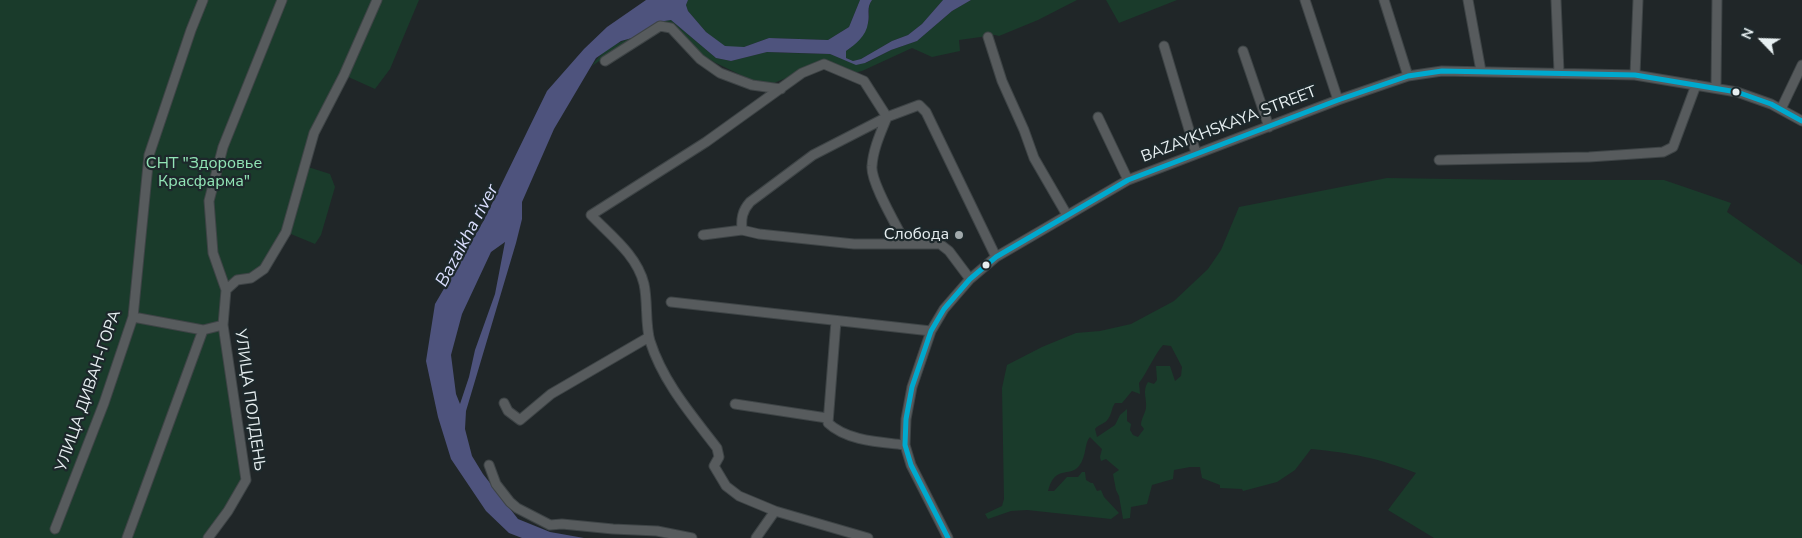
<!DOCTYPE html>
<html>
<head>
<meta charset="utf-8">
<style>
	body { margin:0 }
	#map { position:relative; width:1802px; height:538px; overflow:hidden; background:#202628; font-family:"Nunito Sans",sans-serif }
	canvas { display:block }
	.north { position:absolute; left:1737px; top:15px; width:50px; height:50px; -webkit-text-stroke:4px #1d282b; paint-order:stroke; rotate:294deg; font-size:14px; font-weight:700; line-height:20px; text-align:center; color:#e7eff1 }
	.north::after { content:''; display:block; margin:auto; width:18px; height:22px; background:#e7eff1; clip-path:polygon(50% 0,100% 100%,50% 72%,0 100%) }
</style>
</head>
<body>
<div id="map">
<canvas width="1802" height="538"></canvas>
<div class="north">N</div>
</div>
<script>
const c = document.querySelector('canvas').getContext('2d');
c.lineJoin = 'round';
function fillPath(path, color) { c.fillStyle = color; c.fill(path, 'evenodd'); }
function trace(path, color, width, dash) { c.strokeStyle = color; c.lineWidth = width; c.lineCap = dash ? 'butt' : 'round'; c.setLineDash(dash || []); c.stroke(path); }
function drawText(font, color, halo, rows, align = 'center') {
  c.font = font + ' "Nunito Sans",sans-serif'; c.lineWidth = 4.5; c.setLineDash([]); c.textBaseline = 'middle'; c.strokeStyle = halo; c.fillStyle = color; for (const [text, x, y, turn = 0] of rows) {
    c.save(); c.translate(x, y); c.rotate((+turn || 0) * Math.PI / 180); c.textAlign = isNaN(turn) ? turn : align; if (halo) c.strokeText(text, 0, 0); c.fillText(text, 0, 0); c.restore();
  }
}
fillPath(new Path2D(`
	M0,0H419L390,69L375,89L344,75L314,133L305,166L330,174L335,187L321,235L315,244L286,232L264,269L226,290L223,325L246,480L208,538H0Z
	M688,0H860L849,27L828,40L769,38L744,47H725L706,32L688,11L686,5Z
	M872,0H943L922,24L908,35L892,41L861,59L853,61L846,58V51C855,45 864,34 868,23C871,15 866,8 872,0Z
	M971,0H1077L1038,20L999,36L995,35L959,40L960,51L932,57L912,48L862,71L854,73L827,61L774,83L753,81L716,63L704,56L670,23L658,22L671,20L716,58L731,61L767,52L789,53L830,54L845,60L866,63L891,50L917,41L952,11Z
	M1106,0H1177L1119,23Z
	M632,38L592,66C600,52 617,42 632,38Z
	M1387,178L1515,180H1664L1731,203L1727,212L1802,265V538H1434L1388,510L1416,473C1378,458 1352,453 1311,449L1295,470L1277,482L1243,491L1242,489L1220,488V485L1202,478L1200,467H1190L1174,470L1173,479L1152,485L1147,504L1131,507L1130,518L1123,519L1119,496L1116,490L1113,474L1119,470L1106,459L1101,461L1100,457L1102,449L1090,437C1084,443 1087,456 1079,466C1069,478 1055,464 1048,491H1054L1067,477H1078L1082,472H1085L1086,480L1091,483H1093L1097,491L1101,490L1104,497L1119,513L1111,519L1027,510L1011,511L988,519L985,514L1002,506L1004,499L1002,388L1007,365L1042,347L1076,333L1100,331L1131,324L1174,301L1208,269L1221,250L1239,207ZM1163,345L1171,346L1182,367L1181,376L1175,381L1170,366H1156L1157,380L1154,384L1148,382C1142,391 1147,398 1146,408C1145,414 1141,419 1141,425L1144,429L1138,437L1133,435L1130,430L1131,424L1127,421V409L1120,415L1115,425L1097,437L1095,429C1099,424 1105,424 1108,419C1112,414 1111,409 1115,403H1122L1132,391L1140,394L1139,383C1148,371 1153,357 1163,345Z`), '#1a3b2b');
fillPath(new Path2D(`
	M646,0H688L686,5L688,11L706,32L725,46L744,47L769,38L828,40L849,27L860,0H872C866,8 870,14 868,23C866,36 856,44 846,51V58L853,61L861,59L892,41L908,35L922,24L943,0H971L952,11L917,41L891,50L865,63L856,65L830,54L767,52L731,61L716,58L671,20L658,22L632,38L621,41L596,58L554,129L522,202V219L516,243L466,411L465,429L472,456L483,474L518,519L550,532L584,538H522L509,533L486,511L451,459L438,417L426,361L435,304L484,220L547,91L584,49L607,27ZM505,242L495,294L475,350L469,377L460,404L456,394L451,355L462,314L491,252Z`), '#4e537d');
const minor = new Path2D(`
	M1305,0L1338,100
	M1384,0L1408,76
	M1468,0L1481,71
	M1556,0L1559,72
	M988,37L1002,81L1024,130L1034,158L1067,215
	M1164,46L1196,153
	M1243,51L1269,127
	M605,61L660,26L671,28L700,59L720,73L752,85L781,89
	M1635,75L1638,0
	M1716,87L1717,0
	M1781,109L1802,65
	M1098,117L1128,180
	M1439,160L1589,157L1663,152L1673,147L1696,85
	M742,230C741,219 742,211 750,202L813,155L887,117L919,105L926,112L996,257
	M703,235L742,230L759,234L854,244H940L949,251L970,279
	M226,290L237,280L251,278L264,269L286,232L314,133L344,75L377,0
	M671,302L931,331
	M133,317L203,330L223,325
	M836,321L828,423C847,441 880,442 905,445
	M504,403L508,411L520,420L551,394L649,337
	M735,404L827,418
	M489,465L496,484L510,502L517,508L550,525L562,524L613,529L657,531L692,538
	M55,529L104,403L133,317L149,155L191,30L203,0
	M127,538L203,330
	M208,538L228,511L246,480L223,325L226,290L213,253L209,201L223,147L282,0
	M756,538L775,511
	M868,538L775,511L739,496L726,486L714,466L719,457L717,448C691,414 663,382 650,341C645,324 648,302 644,284C637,255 610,235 591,215L706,142L802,73L824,64L864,81L887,117C881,132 873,149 872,166C870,182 898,228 906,244
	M948,538L911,465L905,445L906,419L912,387L931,331L944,309L970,279L996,257L1128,180L1338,100L1408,76L1442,71L1635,75L1737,92L1771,104L1802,121`);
trace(minor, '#3e4446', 11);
trace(minor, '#575b5d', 9);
trace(new Path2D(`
	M948,538L911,465L905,445L906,419L912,387L931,331L944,309L970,279L996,257L1128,180L1338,100L1408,76L1442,71L1635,75L1737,92L1771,104L1802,121`), '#00a9ce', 5);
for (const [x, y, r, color] of [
	[1736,92,4.5,"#e7eff1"],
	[959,235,5,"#a1a9ab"],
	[986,265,4.5,"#e7eff1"]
]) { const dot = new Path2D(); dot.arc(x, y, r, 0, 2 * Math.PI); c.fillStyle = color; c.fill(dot); trace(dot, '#1d282b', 2); }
drawText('16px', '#e7eff1', '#1d282b', [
	["BAZAYKHSKAYA STREET",1229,125,-21],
	["УЛИЦА ДИВАН-ГОРА",89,391,-71],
	["УЛИЦА ПОЛДЕНЬ",249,400,82]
]);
drawText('16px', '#92e5b6', '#1d282b', [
	["СНТ \"Здоровье",204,164],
	["Красфарма\"",204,182]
]);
drawText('16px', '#e7eff1', '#1d282b', [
	["Слобода",949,235]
], 'right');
drawText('italic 18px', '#dadefd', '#1d282b', [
	["Bazaikha river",468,236,-62]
]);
</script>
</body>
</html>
